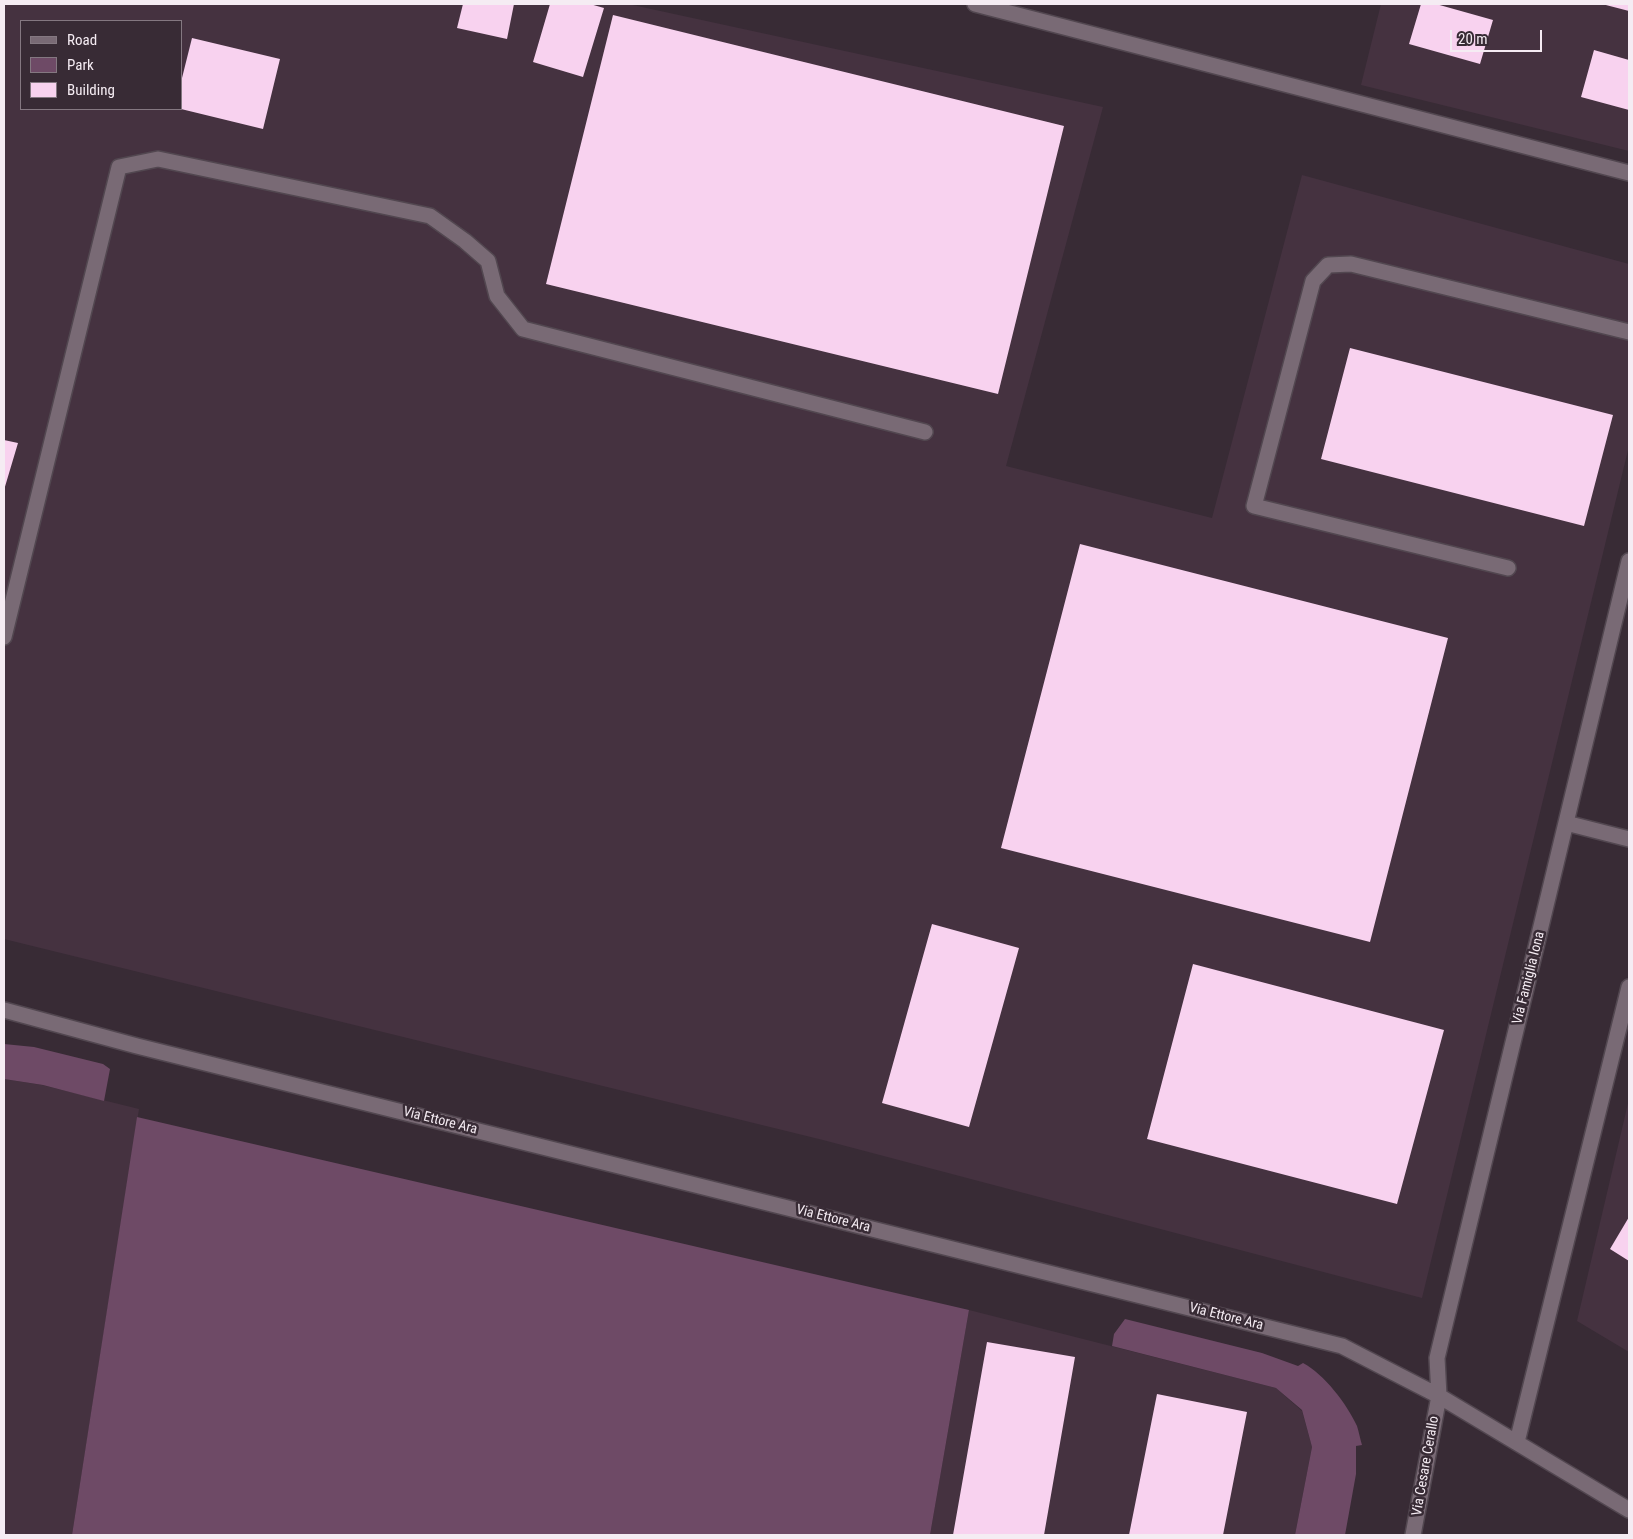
<!DOCTYPE html>
<html>
<head>
<meta charset="utf-8">
<style>
	body { margin:0 }
	#map { position:relative; width:1633px; height:1539px; overflow:hidden; background:#382b35; font-family:"Roboto Condensed",sans-serif }
	canvas { display:block }
	.frame { position:absolute; inset:0; border:5px solid #f5ecf3; pointer-events:none }
	.legend { position:absolute; left:20px; top:20px; width:162px; height:90px; box-sizing:border-box; background:#382b35; border:1px solid #847881; margin:0; padding:6px 9px; list-style:none; font-size:15px; color:#f5ecf3 }
	.legend li { display:flex; align-items:center; gap:10px; height:25px }
	.legend b { width:25px; border:1px solid #847881 }
	.scale { position:absolute; left:1450px; top:30px; width:92px; height:22px; box-sizing:border-box; border:2px solid #f5ecf3; border-top:0; padding-left:6px; font-size:15px; line-height:18px; white-space:nowrap; color:#f5ecf3; -webkit-text-stroke:4px #382b35; paint-order:stroke }
</style>
</head>
<body>
<div id="map">
<canvas width="1633" height="1539"></canvas>
<div class="frame"></div>
<ul class="legend">
<li><b style="height:6px;background:#796a75"></b>Road</li>
<li><b style="height:14px;background:#6e4a66"></b>Park</li>
<li><b style="height:14px;background:#f8d2ef"></b>Building</li>
</ul>
<div class="scale">20 m</div>
</div>
<script>
const c = document.querySelector('canvas').getContext('2d');
c.lineJoin = 'round';
function fillPath(path, color) { c.fillStyle = color; c.fill(path, 'evenodd'); }
function trace(path, color, width, dash) { c.strokeStyle = color; c.lineWidth = width; c.lineCap = dash ? 'butt' : 'round'; c.setLineDash(dash || []); c.stroke(path); }
function drawText(font, color, halo, rows, align = 'center') {
  c.font = font + ' "Roboto Condensed",sans-serif'; c.lineWidth = 5; c.setLineDash([]); c.textBaseline = 'middle'; c.strokeStyle = halo; c.fillStyle = color; for (const [text, x, y, turn = 0] of rows) {
    c.save(); c.translate(x, y); c.rotate((+turn || 0) * Math.PI / 180); c.textAlign = isNaN(turn) ? turn : align; if (halo) c.strokeText(text, 0, 0); c.fillText(text, 0, 0); c.restore();
  }
}
fillPath(new Path2D(`
	M4,4H628L1103,107L1006,466L1212,518L1302,175L1629,264V446L1422,1298L823,1140L4,939ZM21,21H181V109H21Z
	M1381,4H1629V151L1361,85Z
	M4,1079L42,1085L139,1109L72,1535H4Z
	M1629,1099V1352L1577,1321Z
	M969,1310L1276,1388L1302,1411L1312,1447L1295,1535H930Z`), '#453240');
fillPath(new Path2D(`
	M4,1044L34,1047L103,1064L110,1069L104,1101L43,1085L4,1079Z
	M137,1117L969,1310L930,1535H72Z
	M1125,1319L1262,1353L1298,1366L1303,1363C1324,1374 1347,1404 1357,1426C1359,1432 1360,1439 1362,1445L1356,1446V1474L1345,1535H1295L1312,1447L1302,1410L1276,1388L1112,1346L1114,1334Z`), '#6e4a66');
fillPath(new Path2D(`
	M463,4H514L507,39L457,28Z
	M550,4H590L604,8L583,77L533,62Z
	M1421,4H1436L1493,20L1480,64L1409,44Z
	M1602,4H1629V11Z
	M613,15L1064,126L998,394L546,284Z
	M192,38L280,59L263,129L181,109V82Z
	M1594,50L1629,60V110L1581,97Z
	M1350,348L1613,415L1584,526L1321,459Z
	M4,440L18,443L4,490Z
	M1080,544L1448,638L1370,942L1001,848Z
	M932,924L1019,948L969,1127L882,1103Z
	M1193,964L1444,1030L1397,1204L1147,1139Z
	M1629,1217V1261L1610,1249Z
	M987,1342L1075,1357L1044,1535H953Z
	M1157,1394L1247,1412L1223,1535H1129Z`), '#f8d2ef');
const minor = new Path2D(`
	M975,4L1629,173
	M1508,568L1254,506L1313,281L1328,265L1351,264L1629,332
	M4,637L119,167L158,159L430,216L465,241L488,261L497,296L523,329L925,432
	M1566,823L1629,839
	M4,1010L137,1046L1342,1346L1439,1396L1629,1510
	M1517,1442L1629,987
	M1413,1535L1439,1396L1437,1358L1629,561`);
trace(minor, '#524750', 18);
trace(minor, '#796a75', 15);
drawText('14px', '#f5ecf3', '#382b35', [
	["Via Famiglia Iona",1529,978,-76],
	["Via Ettore Ara",440,1121,14],
	["Via Ettore Ara",833,1219,14],
	["Via Ettore Ara",1226,1317,14],
	["Via Cesare Cerallo",1426,1466,-80]
]);
</script>
</body>
</html>
